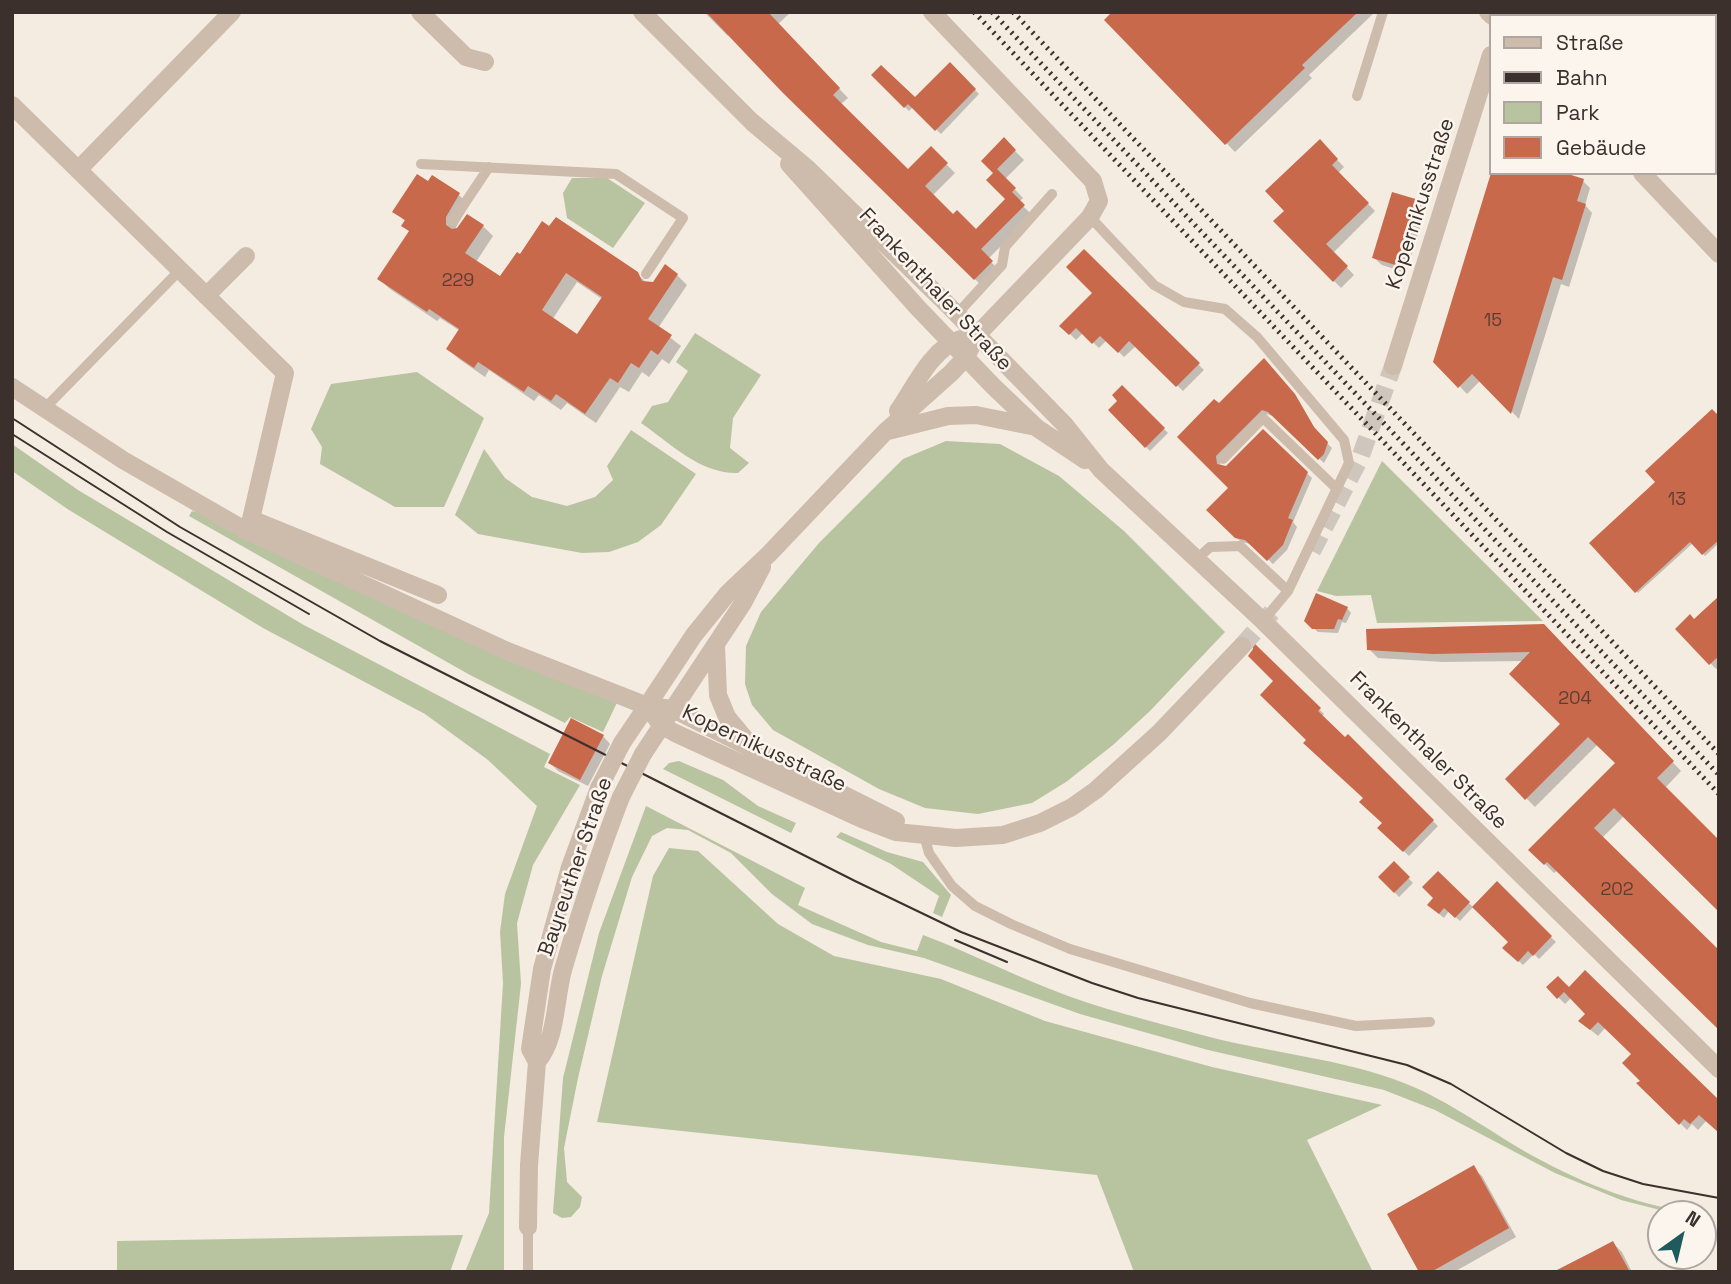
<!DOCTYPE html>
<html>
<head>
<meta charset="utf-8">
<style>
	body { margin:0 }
	#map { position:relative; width:1731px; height:1284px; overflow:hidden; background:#f4ebe1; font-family:"Space Grotesk",sans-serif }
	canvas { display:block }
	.frame { position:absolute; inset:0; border:14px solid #3b302b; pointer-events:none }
	.legend { position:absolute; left:1489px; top:14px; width:228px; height:161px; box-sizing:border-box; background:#fbf5ee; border:2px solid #aea6a0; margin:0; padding:9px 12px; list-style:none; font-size:21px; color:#3b302b }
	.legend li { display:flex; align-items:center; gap:14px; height:35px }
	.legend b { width:35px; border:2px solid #aea6a0 }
	.north { position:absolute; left:1647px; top:1200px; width:70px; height:70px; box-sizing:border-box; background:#fbf5ee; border:2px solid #aea6a0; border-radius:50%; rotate:34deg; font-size:19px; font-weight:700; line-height:28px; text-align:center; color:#3b302b }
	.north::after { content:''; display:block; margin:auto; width:24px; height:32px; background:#1f5a5e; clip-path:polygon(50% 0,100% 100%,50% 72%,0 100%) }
</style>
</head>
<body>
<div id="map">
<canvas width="1731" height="1284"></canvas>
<div class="frame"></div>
<ul class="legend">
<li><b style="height:9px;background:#cdbbac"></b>Straße</li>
<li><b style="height:9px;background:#3b302b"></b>Bahn</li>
<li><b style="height:19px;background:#b8c4a0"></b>Park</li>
<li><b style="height:19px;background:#c8694b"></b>Gebäude</li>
</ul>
<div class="north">N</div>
</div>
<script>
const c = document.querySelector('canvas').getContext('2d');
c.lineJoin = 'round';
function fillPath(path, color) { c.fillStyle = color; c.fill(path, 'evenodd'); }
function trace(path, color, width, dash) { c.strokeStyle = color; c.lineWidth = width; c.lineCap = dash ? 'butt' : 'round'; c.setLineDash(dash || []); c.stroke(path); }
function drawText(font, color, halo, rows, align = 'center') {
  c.font = font + ' "Space Grotesk",sans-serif'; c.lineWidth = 5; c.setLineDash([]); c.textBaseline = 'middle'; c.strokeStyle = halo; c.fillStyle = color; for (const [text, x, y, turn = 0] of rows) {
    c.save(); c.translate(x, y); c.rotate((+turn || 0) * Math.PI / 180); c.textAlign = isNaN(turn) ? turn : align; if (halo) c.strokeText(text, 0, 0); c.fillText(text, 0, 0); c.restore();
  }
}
fillPath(new Path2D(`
	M572,178H607L645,203L613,248L567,218L563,193Z
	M695,333L761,375L733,418L730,448L749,463L738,473C700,474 670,443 641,423L652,406L668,402L688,371L676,362Z
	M417,372L484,418L444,507H395L320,464L322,447L311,429L331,384Z
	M631,430L696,474L661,525L638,542L609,552L582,553L478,534L455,515L484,449L505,478L532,497L567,506L595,497L613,480L607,466Z
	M946,441L1000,444L1059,476L1124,531L1225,632L1150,711L1113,745L1066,782L1032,803L978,814L925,808L879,789L773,730L752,705L745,684L746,646L761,612L819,543L903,459Z
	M12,444L78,490L302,624L550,754L544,767L580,785L533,865L517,923L521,984L504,1137V1272H465L489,1213L503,983L500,932L505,894L537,806L488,760L425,714L263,628L69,510L18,475L12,471Z
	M1382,461L1543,621L1377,623L1371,595L1336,596L1317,591Z
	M192,511L257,528L508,645L624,688L603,732L570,717L565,723L470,675L189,516Z
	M679,761L723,780L758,806L796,823L791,833L663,769L669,763Z
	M646,806L805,888L798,905L881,942L917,951L923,935C966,951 1007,972 1050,989C1100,1009 1151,1021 1202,1035C1268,1053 1341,1058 1404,1083C1450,1101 1490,1132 1533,1156C1586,1185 1642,1207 1702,1214L1664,1211L1621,1200L1555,1173L1435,1110L1384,1090L1208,1050L1080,1014L924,958L868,945L812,924L772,894L731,853L688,830L667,828L652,836L632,877L602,976L578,1078L564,1148L567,1182L582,1197L580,1207L571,1217L562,1218L553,1213L563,1078L599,933Z
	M841,832L887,852L923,862L951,895L942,917L933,913L939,896L891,864L836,837Z
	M669,848L698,851L778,924L834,956L941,979L1045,1021L1212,1067L1382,1105L1307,1140L1373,1272H1134L1097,1175L597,1122L653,876Z
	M463,1235L450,1272H117V1241Z`), '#b8c4a0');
fillPath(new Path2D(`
	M704,12H791L778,24L848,98L840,105L908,172L931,149L955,173L932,196L953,216L976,231L1007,199L995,173L1004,140L1024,160L1005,179L1023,198L1019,202L1032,215L988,259L1000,271L984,288L793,100L729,34L728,36Z
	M1115,12H1375L1309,75L1312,78L1235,152L1107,20Z
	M950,64L979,94L941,134L913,107L909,111L873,75L915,100Z
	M1320,142L1344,167L1338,173L1375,211L1333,253L1354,275L1341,288L1276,221L1287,211Z
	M1583,181L1590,188L1585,205L1592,213L1569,287L1561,284L1519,419L1481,380L1467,394L1435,361Z
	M429,184L459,195L469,205L455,229L483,226L493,236L476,262L501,278L517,254L637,274L647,283L654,284L677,275L687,285L658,328L681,346L669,364L662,359L649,377L642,372L629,392L620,387L596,423L567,403L561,410L539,395L534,401L489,370L485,377L459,359L448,349L460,331L440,318L437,321L390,289L379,279L410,232L406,222L394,211ZM577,282L602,299L578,336L552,320Z
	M1418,201L1426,209L1406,273L1382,265L1374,258Z
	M1084,251L1204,370L1183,391L1136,346L1124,357L1107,340L1099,348L1083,333L1076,340L1062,326L1094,293Z
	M1269,365L1299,401L1318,434L1332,448L1324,463L1275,417L1267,414L1220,462L1221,467L1226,468L1263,432L1312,478L1293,522L1297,527L1287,550L1273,564L1252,544L1241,542L1209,510L1231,488L1179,437Z
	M1122,387L1168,433L1150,451L1110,410L1120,401Z
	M1719,522V543L1705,556L1693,543L1638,593L1591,543Z
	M1719,598V667L1716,669L1677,629L1694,621Z
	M1347,608L1351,613L1346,623L1342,622L1338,633L1318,632L1306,621Z
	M1543,626L1681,771L1665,788L1625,815L1602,838L1554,873L1531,850L1617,763L1598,744L1535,807L1507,779L1562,724L1524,661L1443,662L1378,658L1369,649Z
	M1255,646L1324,714L1322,717L1345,740L1348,737L1438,826L1409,856L1385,833L1384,823L1365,799L1308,740Z
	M603,736L610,744L588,786L558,771L550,763Z
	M1394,863L1413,883L1399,897L1380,877Z
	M1438,874L1473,907L1460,921L1449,911L1444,918L1433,909Z
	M1497,884L1556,942L1539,959L1534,954L1523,965L1505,948L1511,942Z
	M1558,978L1707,1120L1698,1130L1692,1124L1687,1130L1639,1083L1643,1082L1633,1054L1606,1027L1598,1036L1587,1027L1588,1014L1571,998L1565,1004L1548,987Z
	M1473,1168L1482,1176L1516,1237L1454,1272H1421Z
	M1613,1243L1622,1252L1632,1272H1559Z`), '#0003');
fillPath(new Path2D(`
	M706,12H768L840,88L833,95L908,169L931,146L948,163L925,186L953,214L957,210L976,229L1005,199L986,180L993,173L981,161L1004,137L1016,150L997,169L1016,188L1010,194L1012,192L1025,205L981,249L993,261L974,280L782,92Z
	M1112,12H1358L1302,65L1305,68L1225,145L1104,20Z
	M950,62L976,89L935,131L908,104L913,99L904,108L871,75L881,65L915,97Z
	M1320,139L1338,159L1332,165L1369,203L1326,244L1348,266L1333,282L1273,221L1284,211L1265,191Z
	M1491,173H1565L1584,179L1577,201L1586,204L1562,280L1553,277L1511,414L1472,374L1458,388L1433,362Z
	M417,174L428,181L432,175L460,193L446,217V225L452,229L457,228L467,214L484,225L465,253L500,276L517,252L520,254L542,221L549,226L556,217L638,272L642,281L653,282L665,264L678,274L648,319L672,335L658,355L651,350L639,368L631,363L618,383L610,378L585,414L556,394L551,401L528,386L524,392L478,362L474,368L446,349L459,329L429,309L427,312L377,279L409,231L401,226L405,220L392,212ZM566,273L602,297L577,334L542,310Z
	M1392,192L1419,200L1399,266L1372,258Z
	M1084,249L1200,363L1176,387L1129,341L1118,353L1100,336L1092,344L1076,328L1069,335L1059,326L1092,293L1066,267Z
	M1264,358L1295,394L1314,427L1328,442L1324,454L1318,460L1268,412L1262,410L1216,456L1217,464L1226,466L1263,429L1308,472L1288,518L1293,520L1283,545L1267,561L1245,540L1235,538L1206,510L1228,488L1177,437L1214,399L1219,403Z
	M1122,385L1165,428L1145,448L1108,410L1117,401L1112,395Z
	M1712,409L1719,416V540L1702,555L1690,542L1635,593L1589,543L1655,482L1645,471Z
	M1316,593L1348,607L1342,620L1338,619L1334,629H1312L1304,621Z
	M1719,596V656L1709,665L1675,629L1690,614L1694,619Z
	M1544,624L1674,761L1657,778L1719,840V912L1614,808L1594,828L1719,950V1030L1547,862L1544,865L1528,850L1615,763L1588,737L1525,800L1505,779L1560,724L1509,674L1530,652L1433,654L1367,650L1366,629Z
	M1253,642L1321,708L1318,711L1345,737L1348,734L1434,820L1403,852L1377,828L1382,823L1359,802L1363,798L1303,743L1306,740L1260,695L1273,681L1248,656L1253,649Z
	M571,718L604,735L580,780L548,763Z
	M1394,861L1410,877L1394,893L1378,877Z
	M1438,871L1470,902L1455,918L1444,908L1439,914L1427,905L1433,898L1422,887Z
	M1497,881L1552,936L1533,956L1528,951L1518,962L1502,948L1508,942L1472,907Z
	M1585,970L1719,1100V1133L1699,1115L1690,1124L1684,1119L1679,1125L1636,1083L1640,1081L1622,1063L1631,1054L1598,1022L1590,1030L1578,1021L1585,1014L1564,992L1557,999L1546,987L1558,976L1569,987Z
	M1474,1165L1509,1228L1431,1272H1419L1387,1214Z
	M1613,1241L1630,1272H1553L1594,1251Z`), '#c8694b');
trace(new Path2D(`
	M1312,551L1360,458L1393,366
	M1242,646L1272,612`), '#cfc6bd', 18, [18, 9]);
trace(new Path2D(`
	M1357,96L1383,12
	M421,164L616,174L683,218L646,274
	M1090,217L1154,285L1184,302L1225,309L1257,337L1344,440L1349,463L1288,591L1263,621
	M453,221L489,167
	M957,314L1002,265L1005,247L1052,194
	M44,409L179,271
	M1223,459L1263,418L1337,489
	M1197,559L1210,547L1240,546L1288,591
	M924,835L929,853L952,886L975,906L1011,924L1070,949L1250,1003L1356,1026L1430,1022
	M528,1272V1227`), '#cdbbac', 10);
trace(new Path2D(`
	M420,12L466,57L485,62
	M932,12L1093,181L1099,201L1090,217L977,335
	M12,105L285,373L251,519L438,595
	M78,170L232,12
	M206,296L246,256
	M12,387L123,460L243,529L507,651L647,706L622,743
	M643,754L670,713
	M537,1062C557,1039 555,999 563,970C580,912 599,854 621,797
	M528,1227L529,1165L537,1062L530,1049L542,969L570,867L599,788`), '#cdbbac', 18);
trace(new Path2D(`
	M642,12L752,122L808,169L948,305L1065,425L1101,470L1263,621L1719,1069
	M1488,12L1492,16
	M789,164L918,308L993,386L1037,428L1085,460
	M1642,173L1719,254
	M1393,366L1491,55
	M898,411C914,388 932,347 961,339
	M888,431L948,416L976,415L1036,427
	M716,645L718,695L727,717L751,746
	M647,706L661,725L675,733L862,819L896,832L956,838L1003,835L1040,823L1072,807L1096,790L1159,733L1242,646
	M647,706L694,635L728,593L769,554L885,432L951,373L966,357L977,335
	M647,706L673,709L896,821
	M673,709L743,603L762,567`), '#cdbbac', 18);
trace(new Path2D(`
	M12,418L180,527L380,641L855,881L961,932L1092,983L1138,998L1407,1065L1451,1084L1566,1153L1603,1171L1643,1184L1719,1198
	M12,434L167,532L309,614
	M955,940L1007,962`), '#3b302b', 2);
trace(new Path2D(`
	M974,12L1719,794
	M992,12L1719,775
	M1013,12L1719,754`), '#3b302b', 5, [2, 5]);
trace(new Path2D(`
	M599,788L622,743
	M621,797L643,754`), '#cdbbac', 18);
drawText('18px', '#5e3e33', null, [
	["229",458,281],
	["15",1493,321],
	["13",1677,500],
	["204",1575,699],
	["202",1617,890]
]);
drawText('21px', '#3b302b', '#fbf5ee', [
	["Kopernikusstraße",1421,204,-72],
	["Frankenthaler Straße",935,290,47],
	["Kopernikusstraße",764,749,25],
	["Frankenthaler Straße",1428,751,45],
	["Bayreuther Straße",576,867,-71]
]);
</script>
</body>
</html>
